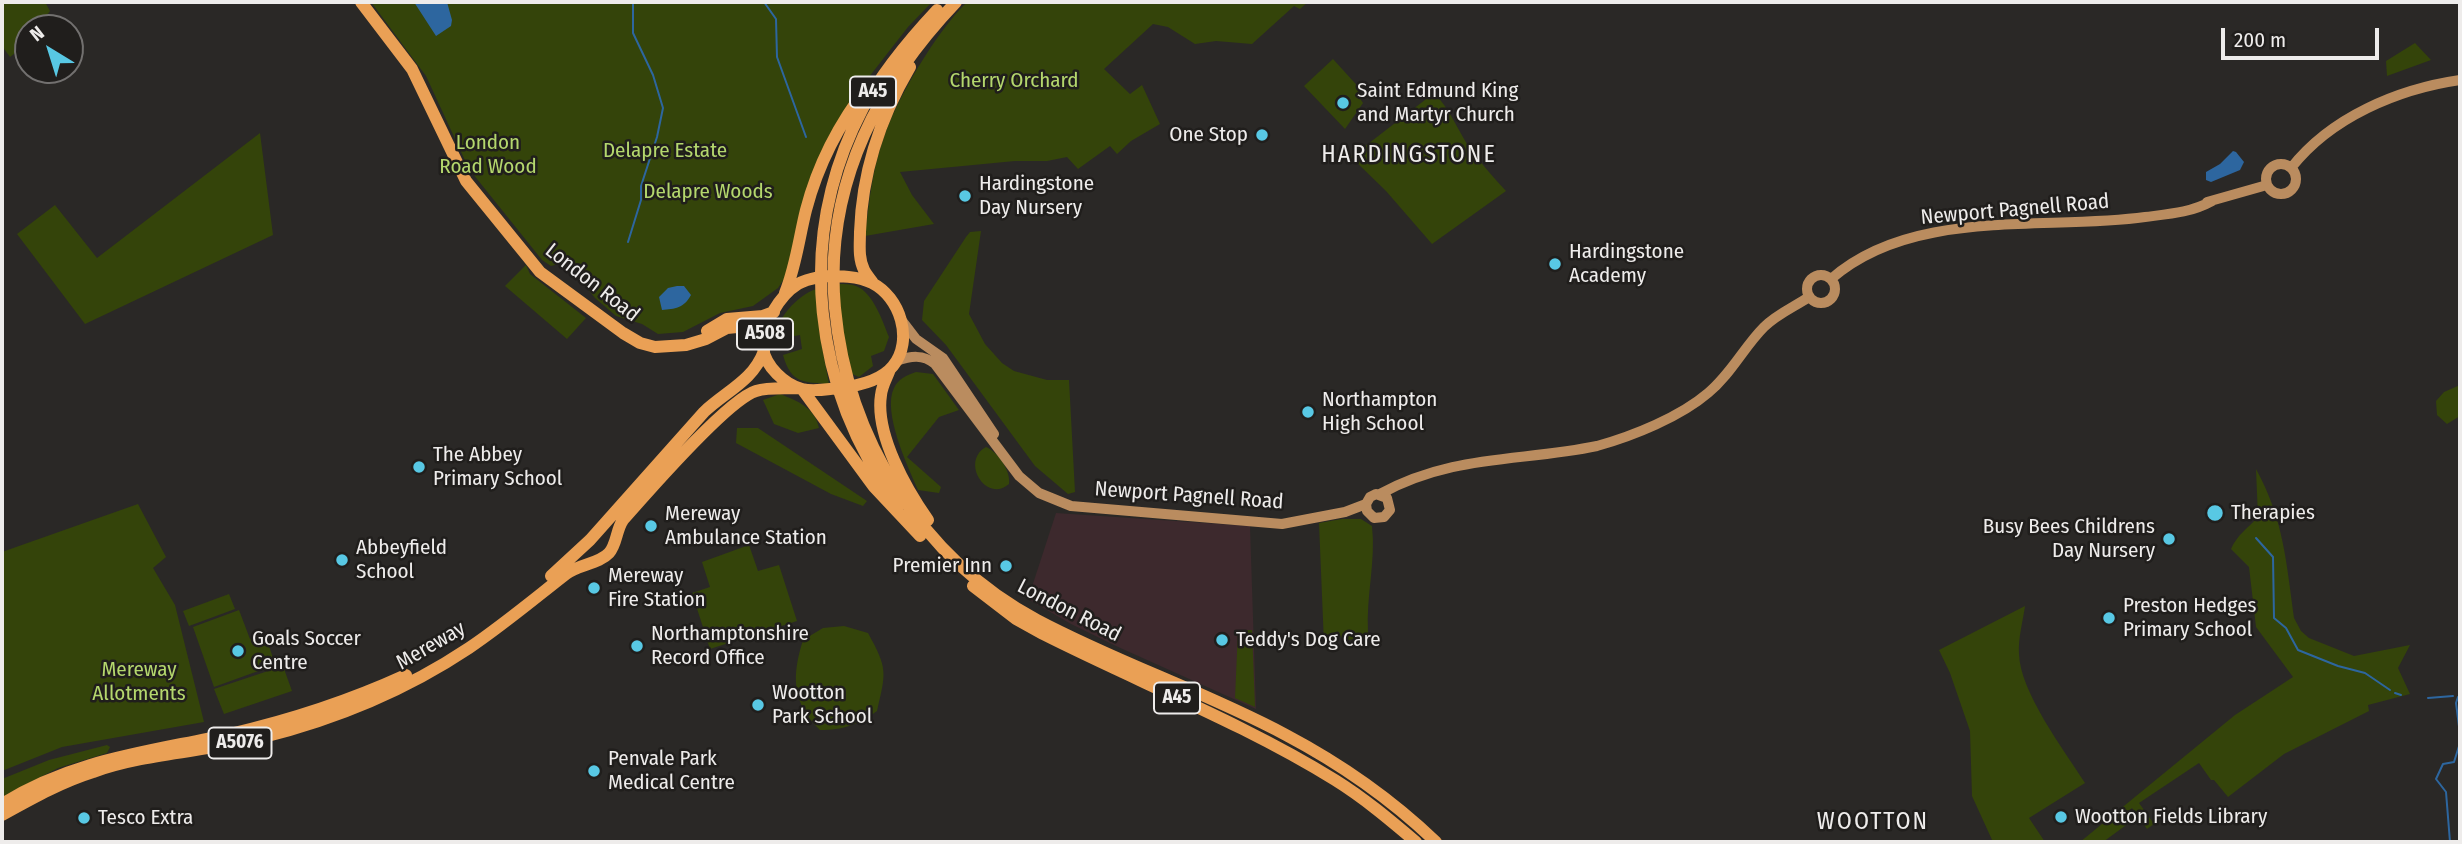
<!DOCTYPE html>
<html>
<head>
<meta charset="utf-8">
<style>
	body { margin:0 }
	#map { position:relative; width:2462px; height:844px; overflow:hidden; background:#2a2826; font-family:"Fira Sans Condensed",sans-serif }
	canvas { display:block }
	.frame { position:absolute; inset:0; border:4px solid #eeeceb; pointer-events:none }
	.north { position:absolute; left:14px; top:14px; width:70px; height:70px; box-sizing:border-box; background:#201e1c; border:2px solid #72706f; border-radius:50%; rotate:322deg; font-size:19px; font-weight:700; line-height:28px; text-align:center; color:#eeeceb }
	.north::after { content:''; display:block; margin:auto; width:24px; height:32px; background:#58c8e4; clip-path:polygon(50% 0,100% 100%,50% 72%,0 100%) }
	.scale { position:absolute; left:2221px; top:28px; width:158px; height:32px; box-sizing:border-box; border:4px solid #eeeceb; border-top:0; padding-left:9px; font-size:21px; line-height:24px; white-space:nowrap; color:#eeeceb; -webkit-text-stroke:5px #201e1c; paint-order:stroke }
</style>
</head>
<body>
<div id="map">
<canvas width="2462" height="844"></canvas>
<div class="frame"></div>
<div class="north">N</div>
<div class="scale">200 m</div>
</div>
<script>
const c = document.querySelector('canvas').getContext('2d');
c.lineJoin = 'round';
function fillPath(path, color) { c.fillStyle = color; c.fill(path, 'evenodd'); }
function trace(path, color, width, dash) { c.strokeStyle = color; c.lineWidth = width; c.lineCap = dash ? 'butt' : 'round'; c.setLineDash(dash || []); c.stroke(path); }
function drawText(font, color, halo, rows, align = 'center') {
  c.font = font + ' "Fira Sans Condensed",sans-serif'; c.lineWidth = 5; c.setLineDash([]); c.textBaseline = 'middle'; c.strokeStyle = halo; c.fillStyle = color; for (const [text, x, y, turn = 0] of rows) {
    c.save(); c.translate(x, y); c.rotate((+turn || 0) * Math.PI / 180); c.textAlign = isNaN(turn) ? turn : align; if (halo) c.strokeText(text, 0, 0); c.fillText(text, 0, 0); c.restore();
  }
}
fillPath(new Path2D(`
	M1056,513L1250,526L1256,709L1116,646L1071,624L1028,599Z`), '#3d292d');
fillPath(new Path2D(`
	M2,2H45L50,11L44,19V28H28V43L10,57L2,46Z
	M371,2H932L908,27L851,100L784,279L778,288L753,306L720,313L683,332L658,334L642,324L616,316L595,298L566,262L551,266L542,260L469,169L426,76Z
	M967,2H1308L1300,9L1294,6L1252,44L1216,41L1195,44L1168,27L1153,24L1104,69L1130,94L1142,85L1160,124L1131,141L1117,154L1110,146L1078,169L1067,157L1047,161H1015L900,172L912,195L934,224L865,236C869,203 872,171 883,140C896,99 937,31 967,2Z
	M2415,43L2431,60L2387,76L2386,61Z
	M1333,59L1363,92L1359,97L1363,103L1345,129L1304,86Z
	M1434,93C1449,108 1456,126 1467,144C1479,161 1492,176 1506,191L1432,244L1386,191L1351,157Z
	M260,133L273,235L85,324L17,234L55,205L97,258Z
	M981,231L969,314L985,344L1002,363L1014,371L1047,380H1069L1075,492L1068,494L1035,466L946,345L922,320L924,301L966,237L970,232Z
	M526,265L530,274L586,318L567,339L505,286Z
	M839,284C844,284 851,284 856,286C873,292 883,322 889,337L884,351L871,356L873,366L859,377L852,374L841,323Z
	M816,289L820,336L829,384C804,382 791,384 783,355L802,349L800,335L773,340C777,319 796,296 816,289Z
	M916,372L933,374L959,410L939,417L907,457L941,487L939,493L918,490C908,467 882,412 894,388C898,379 907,375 916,372Z
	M2460,385V416L2447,424L2437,415L2436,401L2444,392Z
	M780,394C798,401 815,408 819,428L798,433L774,424L763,400Z
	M737,428H758L867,501L863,506L831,494L736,443Z
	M986,447C998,452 1011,471 1009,484C986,504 960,461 986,447Z
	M2256,469C2284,520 2286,562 2294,618L2301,631L2309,638L2354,656L2410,645L2398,668L2410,694L2368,705L2369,711L2284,754L2228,797L2214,780H2211L2199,763L2139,803L2154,824L2147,829L2132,808L2124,815L2129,823L2103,842H2080L2235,715L2293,677L2256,627L2249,567L2231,549C2237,535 2248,528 2258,517Z
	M138,504L166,557L153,568L175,605L204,722L62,747L2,771V552Z
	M1342,519H1361L1372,526C1376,561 1366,596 1368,632L1364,637L1343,641L1340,635L1334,636V642L1324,644L1319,523Z
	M749,545L758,571L779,565L797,621L710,649L692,593L710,587L702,562Z
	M229,594L235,609L189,626L183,611Z
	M2025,606C2023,621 2018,638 2019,654C2020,692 2064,750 2085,783L2029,818L2045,842H1993L1972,796L1970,731L1950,673L1939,650Z
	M239,610L250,639L265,634L273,658L259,663L261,670L214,687L193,627Z
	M844,626L868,633C888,669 886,672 877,711C858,725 843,730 820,730C791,702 792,675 803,640L823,628Z
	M1238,630H1252L1255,707L1235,698Z
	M283,666L292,691L224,714L214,689Z
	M107,745L110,747L107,753L58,768L2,797V779L49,760Z`), '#34440a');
fillPath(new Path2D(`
	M414,2H447L452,20L451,26L436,36Z
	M2233,151L2236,152L2244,162L2240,170L2211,182L2206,180V172L2220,164Z
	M677,286H684L691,295C684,308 675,309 662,310L659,297L668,288Z`), '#2d669f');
trace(new Path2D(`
	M764,2L776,19L777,57L806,137
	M628,242L641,200V186L657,137L663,108L653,75L633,33V2
	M2256,538L2273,557L2274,618L2286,628L2298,650L2338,666L2365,673L2390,690
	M2459,670V687
	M2395,693L2401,695
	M2458,697L2456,703L2460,734
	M2428,698L2453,696
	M2450,842L2446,792L2436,779L2443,764L2454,762L2460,743`), '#2d669f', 2);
trace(new Path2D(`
	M2266 179a15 15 0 1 1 30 0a15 15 0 1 1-30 0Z
	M2291,168C2331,117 2398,89 2460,80
	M2207,202L2267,185
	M1807 289a14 14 0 1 1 28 0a14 14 0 1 1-28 0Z
	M1831,279C1913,207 2044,231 2145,217C2169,214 2190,213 2212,201
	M903,322L916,339L943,358L994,434
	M896,361C911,356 923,354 935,364L1019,476L1039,493L1071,506L1282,524L1345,512L1366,504L1370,497L1376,494L1387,498L1390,510L1384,517L1374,518L1367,511L1366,504
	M1380,494C1453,454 1520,462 1597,446C1633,436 1680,417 1708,393C1731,374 1744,347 1764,327C1777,314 1794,307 1809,297`), '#ba8c5f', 10);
trace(new Path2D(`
	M361,2L412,69L466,181L540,272L623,333L640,343L655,347L686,345L706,339L727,328L737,327L753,333L763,347
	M956,2C876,86 824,188 835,308C847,438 921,558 1037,620C1118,663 1206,692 1286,735C1341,764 1391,799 1436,842
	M824,276C839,276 858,276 872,283C900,297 914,340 893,366C881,381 857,386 839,388C827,389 814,392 802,389C785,385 765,366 763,348C761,325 780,295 798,284C806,279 815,278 824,276Z
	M873,283C870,279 866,274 864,270C858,258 860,244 860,232C862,173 880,118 910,67
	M785,293C796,266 799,238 806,210C818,164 840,122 869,85
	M707,331L727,319L763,316L774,312
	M890,369C887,378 882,385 881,395C875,434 906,489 928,520
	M802,389L874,487L920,536
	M898,506C813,389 794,239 863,108C882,72 909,40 937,10
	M551,576L590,540L704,412C726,391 753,381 764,351
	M973,586L1016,619L1043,634C1140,683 1243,723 1335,780C1364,798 1390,820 1416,842
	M2,804C74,759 149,752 230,734C291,720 349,701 406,675
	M2,815C31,799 61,782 93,772C146,753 205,752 260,738C333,720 406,690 469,648C503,625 534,599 566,574C579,564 599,564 609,553C617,544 616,530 623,520C647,493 727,400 756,391C769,387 785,389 799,388`), '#eaa055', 12);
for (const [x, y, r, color] of [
	[1343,103,7,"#58c8e4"],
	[1262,135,7,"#58c8e4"],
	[965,196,7,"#58c8e4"],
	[1555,264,7,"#58c8e4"],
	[1308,412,7,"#58c8e4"],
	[419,467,7,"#58c8e4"],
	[2215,513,9,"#58c8e4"],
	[651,526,7,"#58c8e4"],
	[2169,539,7,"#58c8e4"],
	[342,560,7,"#58c8e4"],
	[1006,566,7,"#58c8e4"],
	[594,588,7,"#58c8e4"],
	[2109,618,7,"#58c8e4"],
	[1222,640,7,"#58c8e4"],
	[637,646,7,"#58c8e4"],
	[238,651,7,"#58c8e4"],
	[758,705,7,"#58c8e4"],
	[594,771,7,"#58c8e4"],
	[2061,817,7,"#58c8e4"],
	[84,818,7,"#58c8e4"]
]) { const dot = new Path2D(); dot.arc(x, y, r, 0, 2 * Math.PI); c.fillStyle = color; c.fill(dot); trace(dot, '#201e1c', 2.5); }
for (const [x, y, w] of [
	[873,92,46],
	[765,334,56],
	[1177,698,46],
	[240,743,63]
]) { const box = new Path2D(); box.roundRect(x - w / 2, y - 15.5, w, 31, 5); c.fillStyle = '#201e1c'; c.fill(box); trace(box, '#eeeceb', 2); }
drawText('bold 19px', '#eeeceb', null, [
	["A45",873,92],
	["A508",765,334],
	["A45",1177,698],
	["A5076",240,743]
]);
drawText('21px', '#b4d76d', '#201e1c', [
	["Cherry Orchard",1014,81],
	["London",488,143],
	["Road Wood",488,167],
	["Delapre Estate",665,151],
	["Delapre Woods",708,192],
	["Mereway",139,670],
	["Allotments",139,694]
]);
drawText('21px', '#eeeceb', '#201e1c', [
	["Saint Edmund King",1357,91],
	["and Martyr Church",1357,115],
	["One Stop",1248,135,"right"],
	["Hardingstone",979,184],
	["Day Nursery",979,208],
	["Hardingstone",1569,252],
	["Academy",1569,276],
	["Northampton",1322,400],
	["High School",1322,424],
	["The Abbey",433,455],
	["Primary School",433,479],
	["Therapies",2231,513],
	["Mereway",665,514],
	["Ambulance Station",665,538],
	["Busy Bees Childrens",2155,527,"right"],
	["Day Nursery",2155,551,"right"],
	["Abbeyfield",356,548],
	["School",356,572],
	["Premier Inn",992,566,"right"],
	["Mereway",608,576],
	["Fire Station",608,600],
	["Preston Hedges",2123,606],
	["Primary School",2123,630],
	["Northamptonshire",651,634],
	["Record Office",651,658],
	["Goals Soccer",252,639],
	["Centre",252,663],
	["Teddy's Dog Care",1236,640],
	["Wootton",772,693],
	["Park School",772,717],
	["Penvale Park",608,759],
	["Medical Centre",608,783],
	["Wootton Fields Library",2075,817],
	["Tesco Extra",98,818]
], 'left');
drawText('21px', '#eeeceb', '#201e1c', [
	["Newport Pagnell Road",2015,210,-5],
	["London Road",592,283,38],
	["Newport Pagnell Road",1189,496,4],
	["London Road",1069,611,27],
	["Mereway",431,646,-30]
]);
c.letterSpacing = '2px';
drawText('24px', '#eeeceb', '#201e1c', [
	["HARDINGSTONE",1409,155],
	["WOOTTON",1873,822]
]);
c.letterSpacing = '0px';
</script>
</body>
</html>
